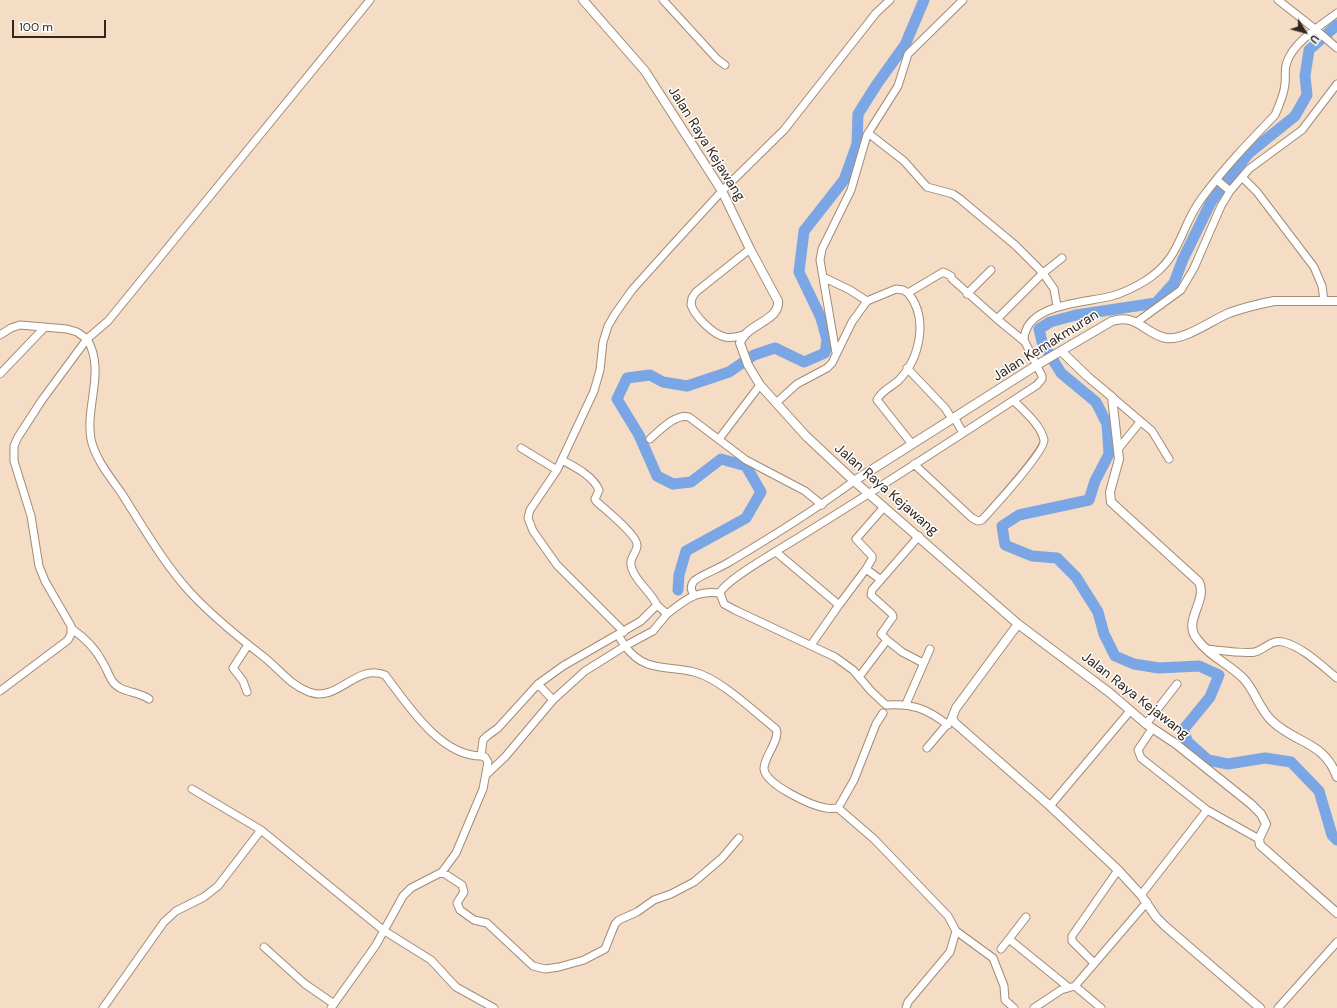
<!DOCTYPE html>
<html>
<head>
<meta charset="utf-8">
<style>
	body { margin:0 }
	#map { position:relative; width:1337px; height:1008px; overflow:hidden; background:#f5dcc4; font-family:"DM Sans",sans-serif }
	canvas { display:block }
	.north { position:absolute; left:1285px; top:12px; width:40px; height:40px; -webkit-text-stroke:3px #fff; paint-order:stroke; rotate:127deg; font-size:11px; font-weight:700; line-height:16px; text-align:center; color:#30271e }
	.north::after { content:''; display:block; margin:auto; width:14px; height:18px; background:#30271e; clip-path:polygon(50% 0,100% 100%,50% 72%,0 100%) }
	.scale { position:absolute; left:12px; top:20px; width:94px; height:18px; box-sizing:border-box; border:2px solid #30271e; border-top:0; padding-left:5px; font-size:12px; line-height:14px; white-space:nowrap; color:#30271e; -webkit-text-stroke:3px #fff; paint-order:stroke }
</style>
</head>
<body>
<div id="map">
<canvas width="1337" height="1008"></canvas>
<div class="north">U</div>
<div class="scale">100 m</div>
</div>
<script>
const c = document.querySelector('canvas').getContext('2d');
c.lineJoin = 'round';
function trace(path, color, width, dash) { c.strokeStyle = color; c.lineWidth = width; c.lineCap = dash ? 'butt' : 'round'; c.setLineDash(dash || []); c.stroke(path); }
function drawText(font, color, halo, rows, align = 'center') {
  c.font = font + ' "DM Sans",sans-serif'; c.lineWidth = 3; c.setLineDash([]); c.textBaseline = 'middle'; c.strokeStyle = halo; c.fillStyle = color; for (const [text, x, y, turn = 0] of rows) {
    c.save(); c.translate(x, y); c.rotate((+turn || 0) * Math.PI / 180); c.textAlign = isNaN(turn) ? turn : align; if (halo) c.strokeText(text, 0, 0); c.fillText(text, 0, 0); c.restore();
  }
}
trace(new Path2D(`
	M1337,25L1309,50L1305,76L1307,95L1295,116L1249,153L1211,202L1183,259L1174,283L1156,303L1076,315L1050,322L1039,329L1042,342L1061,373L1096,402L1107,424L1109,454L1095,481L1089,500L1019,515L1002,526L1005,545L1032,556L1057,558L1076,577L1098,612L1104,634L1115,656L1134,664L1159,668L1199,666L1219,675L1210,697L1183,730L1188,742L1208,760L1228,764L1265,758L1291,762L1319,791L1332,835L1337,840
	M678,590L679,575L686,551L746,518L761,492L746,466L721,459L691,482L673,484L657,476L639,435L617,399L627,378L650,375L663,382L687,386L729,372L754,355L775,348L804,362L825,353L827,340L821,318L799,272L804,231L844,180L857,144L858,114L877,84L905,45L924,0`), '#7ba6e5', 11);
const minor = new Path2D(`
	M370,0L108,321L87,339C106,370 85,406 91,439C95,459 111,478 122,494C143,527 163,562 189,591C211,615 238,637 264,657C279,669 290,685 309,692C338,703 356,663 385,675C408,705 440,756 481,756L483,740L487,736L498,728L538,684L563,666L641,621L657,605L667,614C685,600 696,590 720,593C725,581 766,558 778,550C866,497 951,441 1037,385L1042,379V376L1024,340C1025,303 1086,303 1112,296C1123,293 1135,287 1145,281C1183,257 1179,228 1202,198C1224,168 1249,142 1275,115C1279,106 1284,94 1285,84C1286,76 1284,69 1287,62C1293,43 1321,25 1337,13
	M663,0L717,59L725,65
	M1278,0L1315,29L1337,48
	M868,133L904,161L927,187L953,194L960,199L1015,245L1043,273L1062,258
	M1242,177L1257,192L1314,267L1322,286L1324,301
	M1217,180L1230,191
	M823,277L850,290L867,301
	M908,293C929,318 920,359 898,381C891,387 881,391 877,400L912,444
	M967,294L991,270
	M997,319L1025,342
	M1137,322L1181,290L1194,268L1221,206L1230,191L1249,169L1302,130L1337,84
	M0,335L11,328L20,325L67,329L77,332L87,339L42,400L18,437L14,446V461L31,516L39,566L45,581L71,626V634L68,640L0,691
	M744,335C738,336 731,339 725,337C712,334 695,316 691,305L692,298L696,292L750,249
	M836,353L820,260L822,249L851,190L867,135L898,86L908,54L963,0
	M907,368L945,408L952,419
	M0,374L44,328
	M1112,397L1152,431L1169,459
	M776,403L797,384L827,368L832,363L852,322L867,301L896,289L903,290L908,293L943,272L951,276L952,279L997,319L1043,273L1054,289L1057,306
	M954,417L963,433
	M650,439C660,430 676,413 689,417L746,460L805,491L822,505
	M719,439L760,385
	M521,448L557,470
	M1119,448L1140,422
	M562,460C575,467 593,476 599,490L595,499L596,501C603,508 639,536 637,546C636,555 628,558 632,569C637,583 651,592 657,605
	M914,464L972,518L978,521L982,520C992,509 1046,450 1044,440C1041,425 1024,411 1014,401
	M776,552L839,605L811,645
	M881,580L866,569L872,559V556L856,539L884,507
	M720,593L724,604L735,610L835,657L853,670L871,691L886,705C913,703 927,709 948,725
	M694,595C691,591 690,586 694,581C697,577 724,566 731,561C773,536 815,510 854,481
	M839,605L866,569
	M72,629C85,638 96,649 103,663C107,669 109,677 113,682C121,693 138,691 149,699
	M624,632L557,565L533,531L528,518L530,510L557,470L594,391L600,370L603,342L608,326L615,314L632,290L667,251L722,191L784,130L876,13L890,0
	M618,635L625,646L653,631L667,614
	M887,640L902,652L923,663
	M1206,649C1217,650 1246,654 1255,652C1265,649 1272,639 1283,642C1303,647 1322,666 1337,678
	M859,677L887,640L881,634L893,617L892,614L871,595L872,590L919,536
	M538,684L553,700
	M247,692L243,681L233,668L248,645
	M906,704L930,649
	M1146,724L1177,684
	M1152,729L1138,750L1141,758L1207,810L1259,839
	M927,748L949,722
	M487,774L505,757L553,700L585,671L625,646C645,673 666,665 694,672C721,679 753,711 776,729C781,739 763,758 764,769C766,785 812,806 826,808C830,809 834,808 838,808L854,780L876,724L883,713
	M192,789L261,830L383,930L431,960L456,987L494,1008
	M1050,806L1130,711
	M838,808L874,839L948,916L956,931L993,958L1004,986L1005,1000L1014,1008
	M442,872L462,885L464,892L457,903L460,910L474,920L487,923L533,966L545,969L559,967L584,960L605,949L615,924L619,920L637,912L654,900L671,894L694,882L722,858L739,838
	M1141,895L1207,810
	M1009,939L1026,917
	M264,947L305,984L334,1004
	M1001,949L1009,939L1068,987
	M1094,963L1072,941V936L1118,870
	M1075,986L1101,1008
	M103,1008L164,922L176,911L204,897L218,886L261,830
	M331,1008L376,945L403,896L411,888L442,872L456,853L483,789L488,762L485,757L481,756
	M906,1008L908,1002L950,952L956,931
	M1034,1008L1061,990L1075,986L1147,902
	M1278,1008L1337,942`);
const tertiary = new Path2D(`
	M583,0L645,71L722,191L750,249L778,301C780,321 746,324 740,343L748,365L760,385L806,436L854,481L1018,624L1110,693L1146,724L1176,744L1251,804L1261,814L1266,824L1259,839L1260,845L1337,913
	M1061,351L1088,377L1112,397L1119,459L1110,492L1111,502L1199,582C1208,601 1182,621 1197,639C1209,656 1229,664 1243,678C1255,690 1259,709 1272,721C1296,744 1324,741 1337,777
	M854,481L1037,365L1112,321C1137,313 1145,334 1166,338C1184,341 1212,320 1229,313C1243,308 1259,304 1274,301H1337
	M1018,624L956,708L952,718L955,723L1050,806L1118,870L1141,895L1156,917L1165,926L1260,1008`);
trace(minor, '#a28b75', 9);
trace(tertiary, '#a28b75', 10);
trace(minor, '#fff', 7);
trace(tertiary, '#fff', 8);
drawText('14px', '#30271e', '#fff', [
	["Jalan Raya Kejawang",706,144,58],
	["Jalan Kemakmuran",1046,346,-32],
	["Jalan Raya Kejawang",886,490,41],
	["Jalan Raya Kejawang",1135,696,38]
]);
</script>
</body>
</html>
